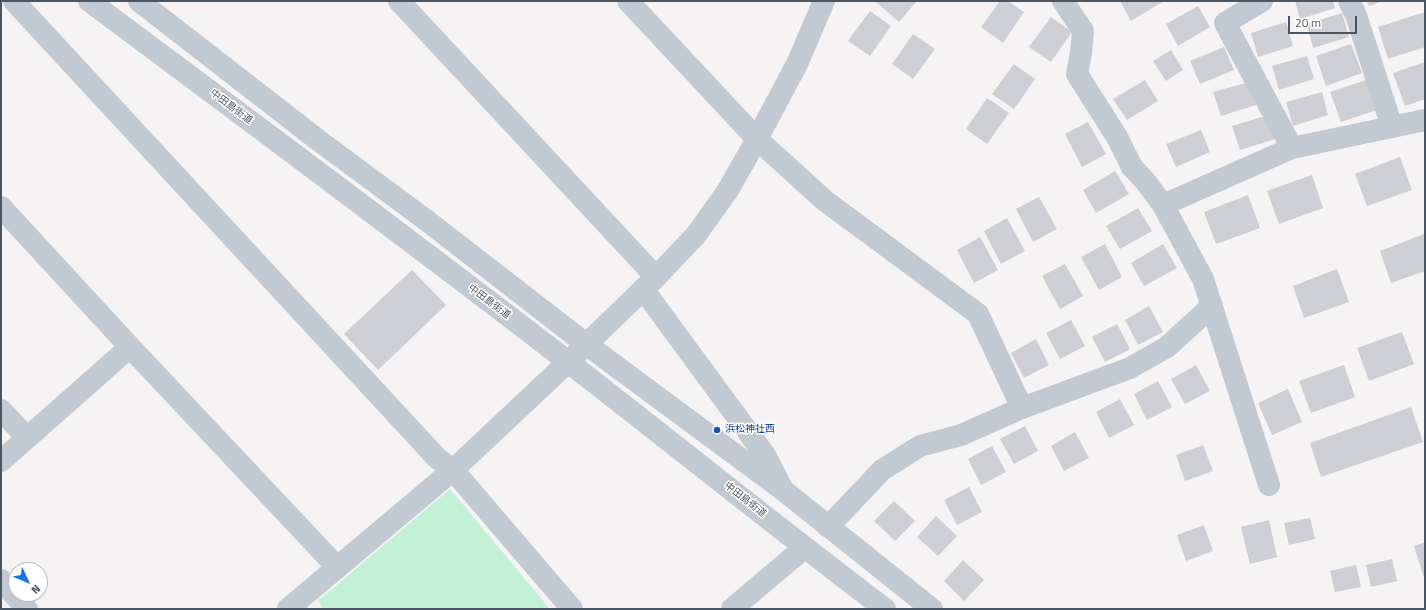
<!DOCTYPE html>
<html>
<head>
<meta charset="utf-8">
<style>
	body { margin:0 }
	#map { position:relative; width:1426px; height:610px; overflow:hidden; background:#f5f3f3; font-family:"Titillium Web",sans-serif }
	canvas { display:block }
	.frame { position:absolute; inset:0; border:2px solid #4a5661; pointer-events:none }
	.north { position:absolute; left:8px; top:562px; width:40px; height:40px; box-sizing:border-box; background:#fff; border:1px solid #b7bbc0; border-radius:50%; rotate:134deg; font-size:11px; font-weight:700; line-height:16px; text-align:center; color:#4a5661 }
	.north::after { content:''; display:block; margin:auto; width:14px; height:18px; background:#1a73e8; clip-path:polygon(50% 0,100% 100%,50% 72%,0 100%) }
	.scale { position:absolute; left:1288px; top:16px; width:69px; height:18px; box-sizing:border-box; border:2px solid #4a5661; border-top:0; padding-left:5px; font-size:12px; line-height:14px; white-space:nowrap; color:#4a5661; -webkit-text-stroke:3px #fff; paint-order:stroke }
</style>
</head>
<body>
<div id="map">
<canvas width="1426" height="610"></canvas>
<div class="frame"></div>
<div class="north">N</div>
<div class="scale">20 m</div>
</div>
<script>
const c = document.querySelector('canvas').getContext('2d');
c.lineJoin = 'round';
function fillPath(path, color) { c.fillStyle = color; c.fill(path, 'evenodd'); }
function trace(path, color, width, dash) { c.strokeStyle = color; c.lineWidth = width; c.lineCap = dash ? 'butt' : 'round'; c.setLineDash(dash || []); c.stroke(path); }
function drawText(font, color, halo, rows, align = 'center') {
  c.font = font + ' "Titillium Web","Noto Sans JP",sans-serif'; c.lineWidth = 3; c.setLineDash([]); c.textBaseline = 'middle'; c.strokeStyle = halo; c.fillStyle = color; for (const [text, x, y, turn = 0] of rows) {
    c.save(); c.translate(x, y); c.rotate((+turn || 0) * Math.PI / 180); c.textAlign = isNaN(turn) ? turn : align; if (halo) c.strokeText(text, 0, 0); c.fillText(text, 0, 0); c.restore();
  }
}
fillPath(new Path2D(`
	M450,489L550,609H323L318,601Z`), '#c3f1d5');
fillPath(new Path2D(`
	M875,1H915L916,2L899,22Z
	M1000,1H1008L1024,12L1003,43L981,27Z
	M1120,1H1164L1131,21Z
	M1295,1H1333L1335,8L1300,19Z
	M1367,1H1383L1369,6Z
	M1198,6L1210,27L1178,46L1166,24Z
	M870,11L891,26L870,56L848,41Z
	M1425,12V47L1388,59L1378,27Z
	M1342,13L1349,37L1313,48L1307,24Z
	M1051,17L1072,32L1051,62L1029,47Z
	M1286,22L1293,46L1258,57L1251,33Z
	M913,34L935,49L913,79L892,64Z
	M1351,44L1362,73L1326,86L1316,56Z
	M1224,47L1234,70L1200,84L1190,61Z
	M1171,50L1183,70L1166,81L1153,61Z
	M1307,56L1314,79L1279,90L1272,66Z
	M1425,62V99L1405,106L1393,73Z
	M1014,64L1035,79L1014,109L992,94Z
	M1145,80L1158,101L1127,120L1113,99Z
	M1366,80L1377,110L1341,122L1330,92Z
	M1249,82L1256,105L1221,116L1213,92Z
	M1322,92L1328,115L1293,126L1286,102Z
	M987,98L1009,113L987,144L966,129Z
	M1268,115L1275,139L1240,150L1232,126Z
	M1088,122L1106,154L1082,167L1065,134Z
	M1201,130L1210,152L1176,167L1166,144Z
	M1400,157L1412,190L1367,206L1355,174Z
	M1115,171L1129,194L1096,213L1083,190Z
	M1312,175L1323,208L1279,224L1267,191Z
	M1248,195L1260,228L1216,244L1204,212Z
	M1039,197L1057,229L1033,242L1016,209Z
	M1138,208L1152,231L1120,249L1106,226Z
	M1007,218L1025,251L1001,264L984,231Z
	M1424,234L1425,271L1391,283L1380,251Z
	M980,237L998,270L974,283L957,250Z
	M1105,244L1122,277L1099,290L1081,257Z
	M1163,244L1177,268L1144,286L1131,263Z
	M1065,264L1083,296L1060,309L1042,276Z
	M1337,269L1349,302L1304,318L1293,286Z
	M412,270L446,305L378,370L344,334Z
	M1149,306L1163,332L1138,345L1125,320Z
	M1071,320L1085,346L1060,359L1046,333Z
	M1117,324L1130,349L1105,362L1092,337Z
	M1402,332L1414,364L1369,381L1357,348Z
	M1036,339L1049,365L1024,378L1011,353Z
	M1196,365L1210,391L1185,404L1171,379Z
	M1344,365L1355,397L1311,413L1299,381Z
	M1158,381L1172,407L1147,420L1134,394Z
	M1288,389L1302,422L1272,435L1258,403Z
	M1120,399L1134,425L1109,438L1096,412Z
	M1411,407L1423,442L1321,477L1310,443Z
	M1025,426L1038,451L1014,464L1000,439Z
	M1075,432L1089,458L1064,471L1051,446Z
	M1203,445L1213,471L1185,481L1176,455Z
	M992,446L1006,472L981,485L968,459Z
	M969,487L982,512L957,525L944,500Z
	M894,501L915,521L895,541L874,521Z
	M936,516L957,536L938,556L917,537Z
	M1310,518L1315,539L1289,545L1284,523Z
	M1269,520L1277,557L1250,564L1241,527Z
	M1204,525L1213,551L1186,561L1177,535Z
	M1425,542V581L1414,546Z
	M1392,559L1397,581L1371,587L1366,565Z
	M963,560L984,580L964,601L944,581Z
	M1356,565L1361,587L1335,592L1330,571Z`), '#cdcfd5');
trace(new Path2D(`
	M14,1L437,458L453,470L572,609
	M399,1L656,277
	M628,1L757,139L824,200L978,314L1022,408
	M1063,1L1083,31L1081,53L1077,74L1117,137L1132,167L1146,182L1163,205L1203,279L1269,485
	M1262,1L1225,23L1292,148
	M1349,1L1356,15L1392,127
	M1163,205L1292,148L1425,120
	M1,207L130,347L337,567
	M643,289L765,455L783,490
	M1,410L27,438
	M1,461L130,347
	M828,527L882,470L920,446L961,435L1022,408L1130,368L1167,347L1212,306
	M1,580L27,609
	M732,609L804,548`), '#c1cad2', 22);
trace(new Path2D(`
	M89,1C249,120 409,239 567,361C674,444 778,528 885,609
	M139,1L318,140L426,220L586,344L783,490L932,609
	M288,609L453,470L568,362L656,277L696,235L728,190L757,139L797,64L824,1`), '#c1cad2', 22);
for (const [x, y, r, color] of [
	[717,430,4,"#1a4fb4"]
]) { const dot = new Path2D(); dot.arc(x, y, r, 0, 2 * Math.PI); c.fillStyle = color; c.fill(dot); trace(dot, '#fff', 1.5); }
drawText('10px', '#4a5661', '#fff', [
	["中田島街道",231,107,37],
	["中田島街道",489,302,37],
	["中田島街道",745,500,38]
]);
drawText('10px', '#164399', '#fff', [
	["浜松神社西",725,430]
], 'left');
</script>
</body>
</html>
